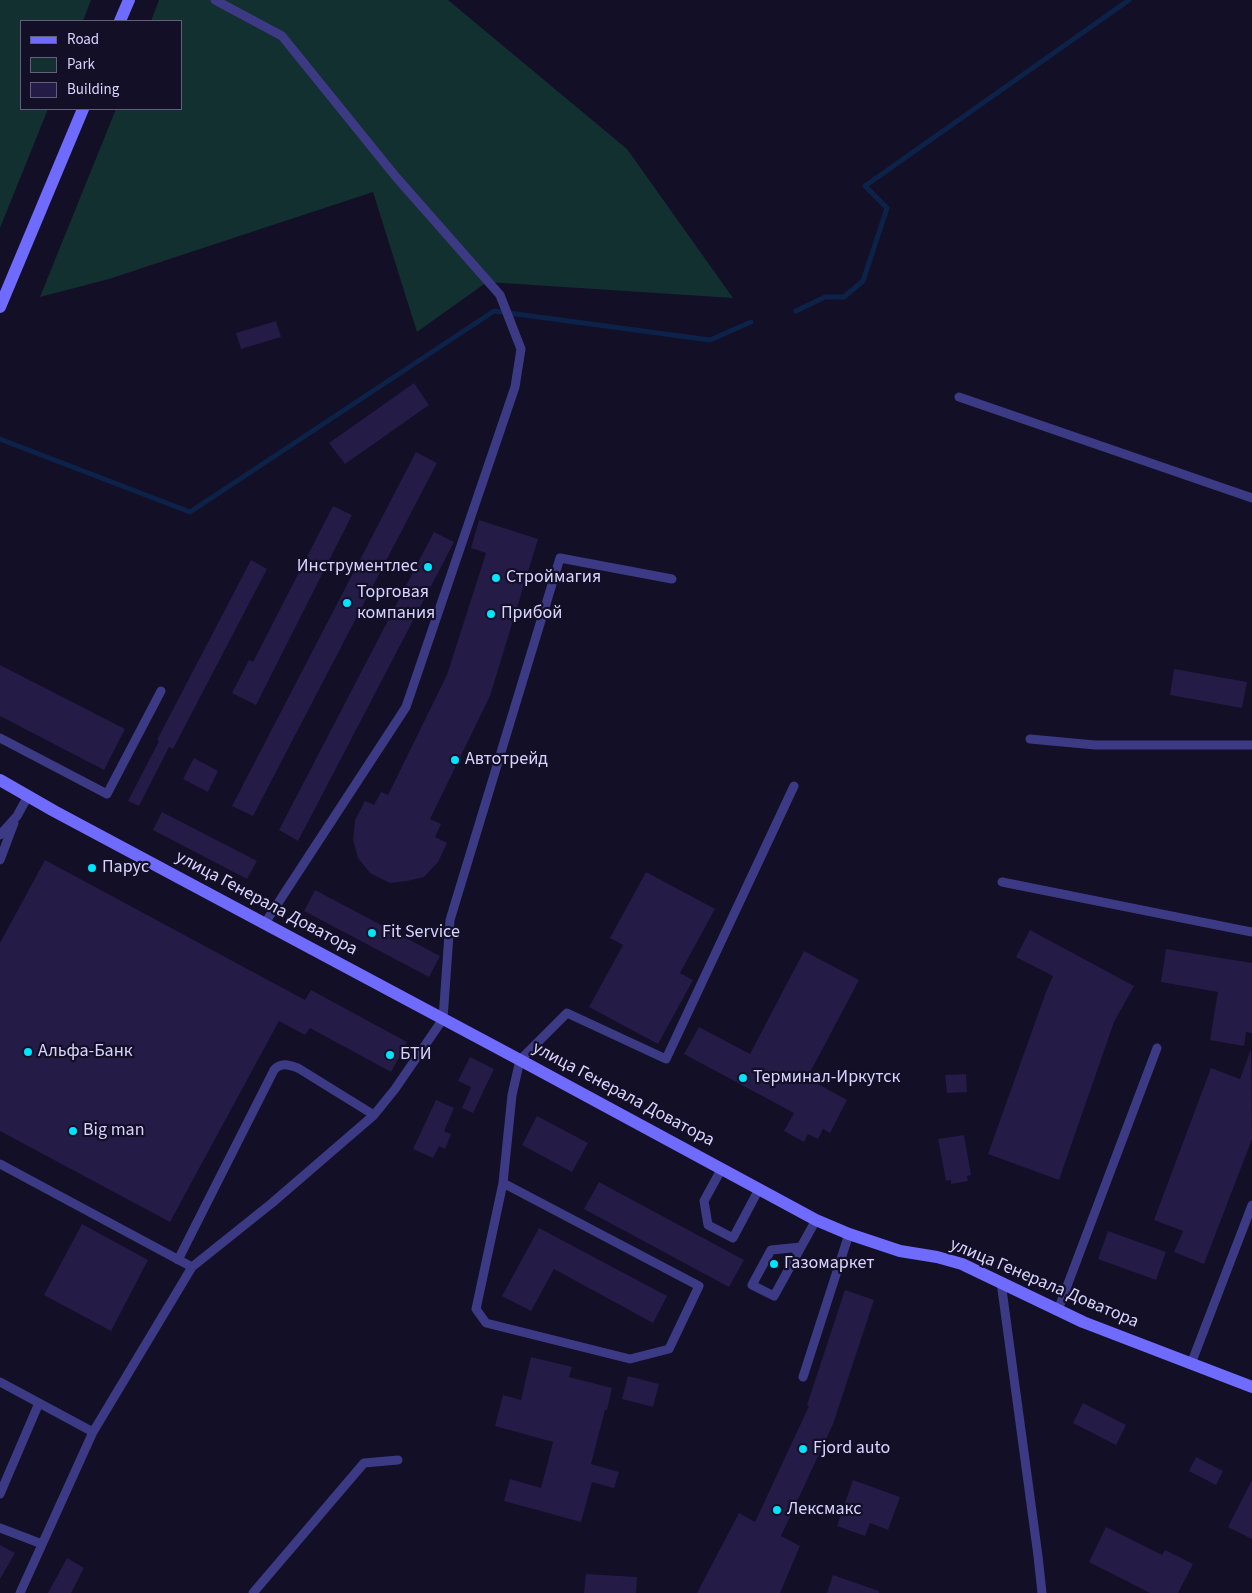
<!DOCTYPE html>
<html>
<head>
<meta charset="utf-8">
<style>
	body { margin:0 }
	#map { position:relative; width:1252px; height:1593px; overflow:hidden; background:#130f26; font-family:"Source Sans 3",sans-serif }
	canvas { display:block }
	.legend { position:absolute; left:20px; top:20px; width:162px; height:90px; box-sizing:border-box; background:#130f26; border:1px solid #625e7d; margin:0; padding:6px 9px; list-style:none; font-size:15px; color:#d9d4ff }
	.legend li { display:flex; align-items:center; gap:10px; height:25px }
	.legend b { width:25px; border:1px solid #625e7d }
</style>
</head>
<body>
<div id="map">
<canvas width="1252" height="1593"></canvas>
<ul class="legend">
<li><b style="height:6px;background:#6f6bff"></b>Road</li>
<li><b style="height:14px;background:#12302f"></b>Park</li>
<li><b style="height:14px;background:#241b47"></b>Building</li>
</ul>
</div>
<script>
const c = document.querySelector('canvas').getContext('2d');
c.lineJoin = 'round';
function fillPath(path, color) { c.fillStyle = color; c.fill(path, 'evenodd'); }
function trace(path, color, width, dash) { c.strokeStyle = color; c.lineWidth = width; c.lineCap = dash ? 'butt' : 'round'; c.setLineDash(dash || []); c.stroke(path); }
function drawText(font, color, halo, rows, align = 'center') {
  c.font = font + ' "Source Sans 3",sans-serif'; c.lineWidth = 4.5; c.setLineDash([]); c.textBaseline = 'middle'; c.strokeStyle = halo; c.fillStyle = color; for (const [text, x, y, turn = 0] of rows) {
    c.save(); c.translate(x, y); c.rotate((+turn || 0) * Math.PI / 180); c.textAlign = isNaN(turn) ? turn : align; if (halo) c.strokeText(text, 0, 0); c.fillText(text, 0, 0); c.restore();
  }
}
fillPath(new Path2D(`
	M0,0H91L83,21H21V109H48L0,228Z
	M159,0H448L627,149L733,298L487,282L417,332L373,192L109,279L40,297L116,109H181V21H151Z`), '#12302f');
trace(new Path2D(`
	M796,311L825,297H844L863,281L887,208L865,186L1129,0
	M0,439L190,512L494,311L710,340L751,322`), '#0c2248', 5);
fillPath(new Path2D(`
	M276,321L281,337L241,349L236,333Z
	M414,383L429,405L345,464L329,443Z
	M416,452L437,463L253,816L232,806Z
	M333,506L352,515L256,705L232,693L249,660L253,662Z
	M479,520L538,539L490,696L430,819L441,824L435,837L447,843L438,862L424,877L407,881L390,883L370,873L358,858L353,840L355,820L365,801L374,805L381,792L388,795L447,675L486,553L471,548Z
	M434,532L454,542L298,841L279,830Z
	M251,560L267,569L173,749L169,747L139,806L128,801L159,741L157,740Z
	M0,665L125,729L104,770L0,716Z
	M1174,669L1247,682L1242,708L1170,695Z
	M194,758L218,771L208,792L183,779Z
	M162,812L257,861L247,879L153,830Z
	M45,860L305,1000L311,990L407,1042L391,1072L310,1028L305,1035L279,1021L170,1222L0,1131V943Z
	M646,872L715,909L680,973L693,980L658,1044L589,1007L623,945L610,938Z
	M315,890L440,956L429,977L304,911Z
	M1030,930L1134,986L1114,1022L1059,1180L988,1154L1046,992L1053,976L1016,957Z
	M1166,949L1252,963V1033L1246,1032L1244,1046L1210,1040L1218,992L1161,982Z
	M804,951L859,980L807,1078L847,1100L830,1133L823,1129L818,1139L808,1134L804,1142L784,1131L794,1113L684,1054L699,1027L750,1054Z
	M1251,1049L1252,1139L1204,1264L1174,1252L1183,1231L1154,1220L1211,1068L1240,1079Z
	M470,1057L494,1069L473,1113L462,1108L471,1087L458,1081Z
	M966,1074L967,1092L947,1093L945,1075Z
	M436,1100L454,1108L444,1131L451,1134L445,1149L439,1146L433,1158L413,1149Z
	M537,1116L588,1143L572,1172L522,1145Z
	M964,1135L971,1175L967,1176L968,1181L951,1184V1180L946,1181L938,1139Z
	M599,1182L744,1260L729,1287L584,1209Z
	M82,1224L148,1260L111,1331L44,1295Z
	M539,1228L667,1296L653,1323L554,1269L531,1311L502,1296Z
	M1108,1231L1166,1252L1156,1280L1098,1259Z
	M845,1290L874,1300L833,1424L781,1536L800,1546L780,1593H697L739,1513L755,1522L809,1406L807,1405Z
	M531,1357L572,1367L569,1377L612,1388L607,1410H605L591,1464L619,1472L614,1488L592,1482L581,1522L504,1501L510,1479L541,1488L553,1442L495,1426L503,1395L521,1400Z
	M628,1376L659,1384L653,1407L622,1399Z
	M1083,1403L1126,1425L1116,1445L1073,1423Z
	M1196,1457L1223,1471L1216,1485L1189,1471Z
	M853,1480L900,1497L888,1530L870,1523L865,1536L837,1526Z
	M1252,1480V1539L1228,1527Z
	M1106,1527L1162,1555L1165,1550L1193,1564L1178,1593H1150L1089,1562Z
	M0,1545L15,1553L0,1579Z
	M67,1558L84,1568L71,1593H48Z
	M586,1574L637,1577L636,1593H584Z
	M833,1575L879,1591V1593H827Z`), '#241b47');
trace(new Path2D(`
	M215,0L282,36L396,177L500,295L521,349L515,387L406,707L265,923
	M959,397L1252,498
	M0,738L107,794L161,691
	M1030,739L1095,745H1252
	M0,835L17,816L28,796
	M0,860L14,823
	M1002,882L1252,932
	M0,1164L192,1267
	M722,1168L704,1201L708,1225L733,1238L759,1189
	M503,1183L699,1286L669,1349L630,1359L486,1323L476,1309L503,1183L512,1095L520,1060L567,1013L666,1059L794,786
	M801,1247L774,1296L752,1285L771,1250L801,1247L816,1220
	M178,1260L274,1070C281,1062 289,1065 298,1068L374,1115
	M1001,1282L1038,1556L1042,1593
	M1058,1310L1157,1048
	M1191,1364L1252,1205
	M803,1377L849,1234
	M0,1382L93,1432
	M0,1494L39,1403
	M0,1528L42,1544
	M20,1593L93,1432L192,1267L272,1203L374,1115L395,1089L443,1019L450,920L560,558L672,579
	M253,1593L364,1463L398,1460`), '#3d3a85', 9);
trace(new Path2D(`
	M120,21L129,0
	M0,307L83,109
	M0,780L54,811L520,1060L816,1220L849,1234L900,1251L937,1257L962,1264L1083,1322L1252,1387`), '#6f6bff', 12);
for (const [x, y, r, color] of [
	[428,567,5,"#00e5ff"],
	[496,578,5,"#00e5ff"],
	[347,603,5,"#00e5ff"],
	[491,614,5,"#00e5ff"],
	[455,760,5,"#00e5ff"],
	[92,868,5,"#00e5ff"],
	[372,933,5,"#00e5ff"],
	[28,1052,5,"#00e5ff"],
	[390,1055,5,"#00e5ff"],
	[743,1078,5,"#00e5ff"],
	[73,1131,5,"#00e5ff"],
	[774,1264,5,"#00e5ff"],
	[803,1449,5,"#00e5ff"],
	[777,1510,5,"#00e5ff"]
]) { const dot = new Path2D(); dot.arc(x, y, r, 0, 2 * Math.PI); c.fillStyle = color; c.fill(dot); trace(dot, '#130f26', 2); }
drawText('18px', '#d9d4ff', '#130f26', [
	["Инструментлес",418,567,"right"],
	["Строймагия",506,578],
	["Торговая",357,593],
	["компания",357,614],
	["Прибой",501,614],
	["Автотрейд",465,760],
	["Парус",102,868],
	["Fit Service",382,933],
	["Альфа-Банк",38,1052],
	["БТИ",400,1055],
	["Терминал-Иркутск",753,1078],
	["Big man",83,1131],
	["Газомаркет",784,1264],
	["Fjord auto",813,1449],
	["Лексмакс",787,1510]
], 'left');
drawText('18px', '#d9d4ff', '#130f26', [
	["улица Генерала Доватора",266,904,28],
	["улица Генерала Доватора",623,1095,28],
	["улица Генерала Доватора",1044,1284,23]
]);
</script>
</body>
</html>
